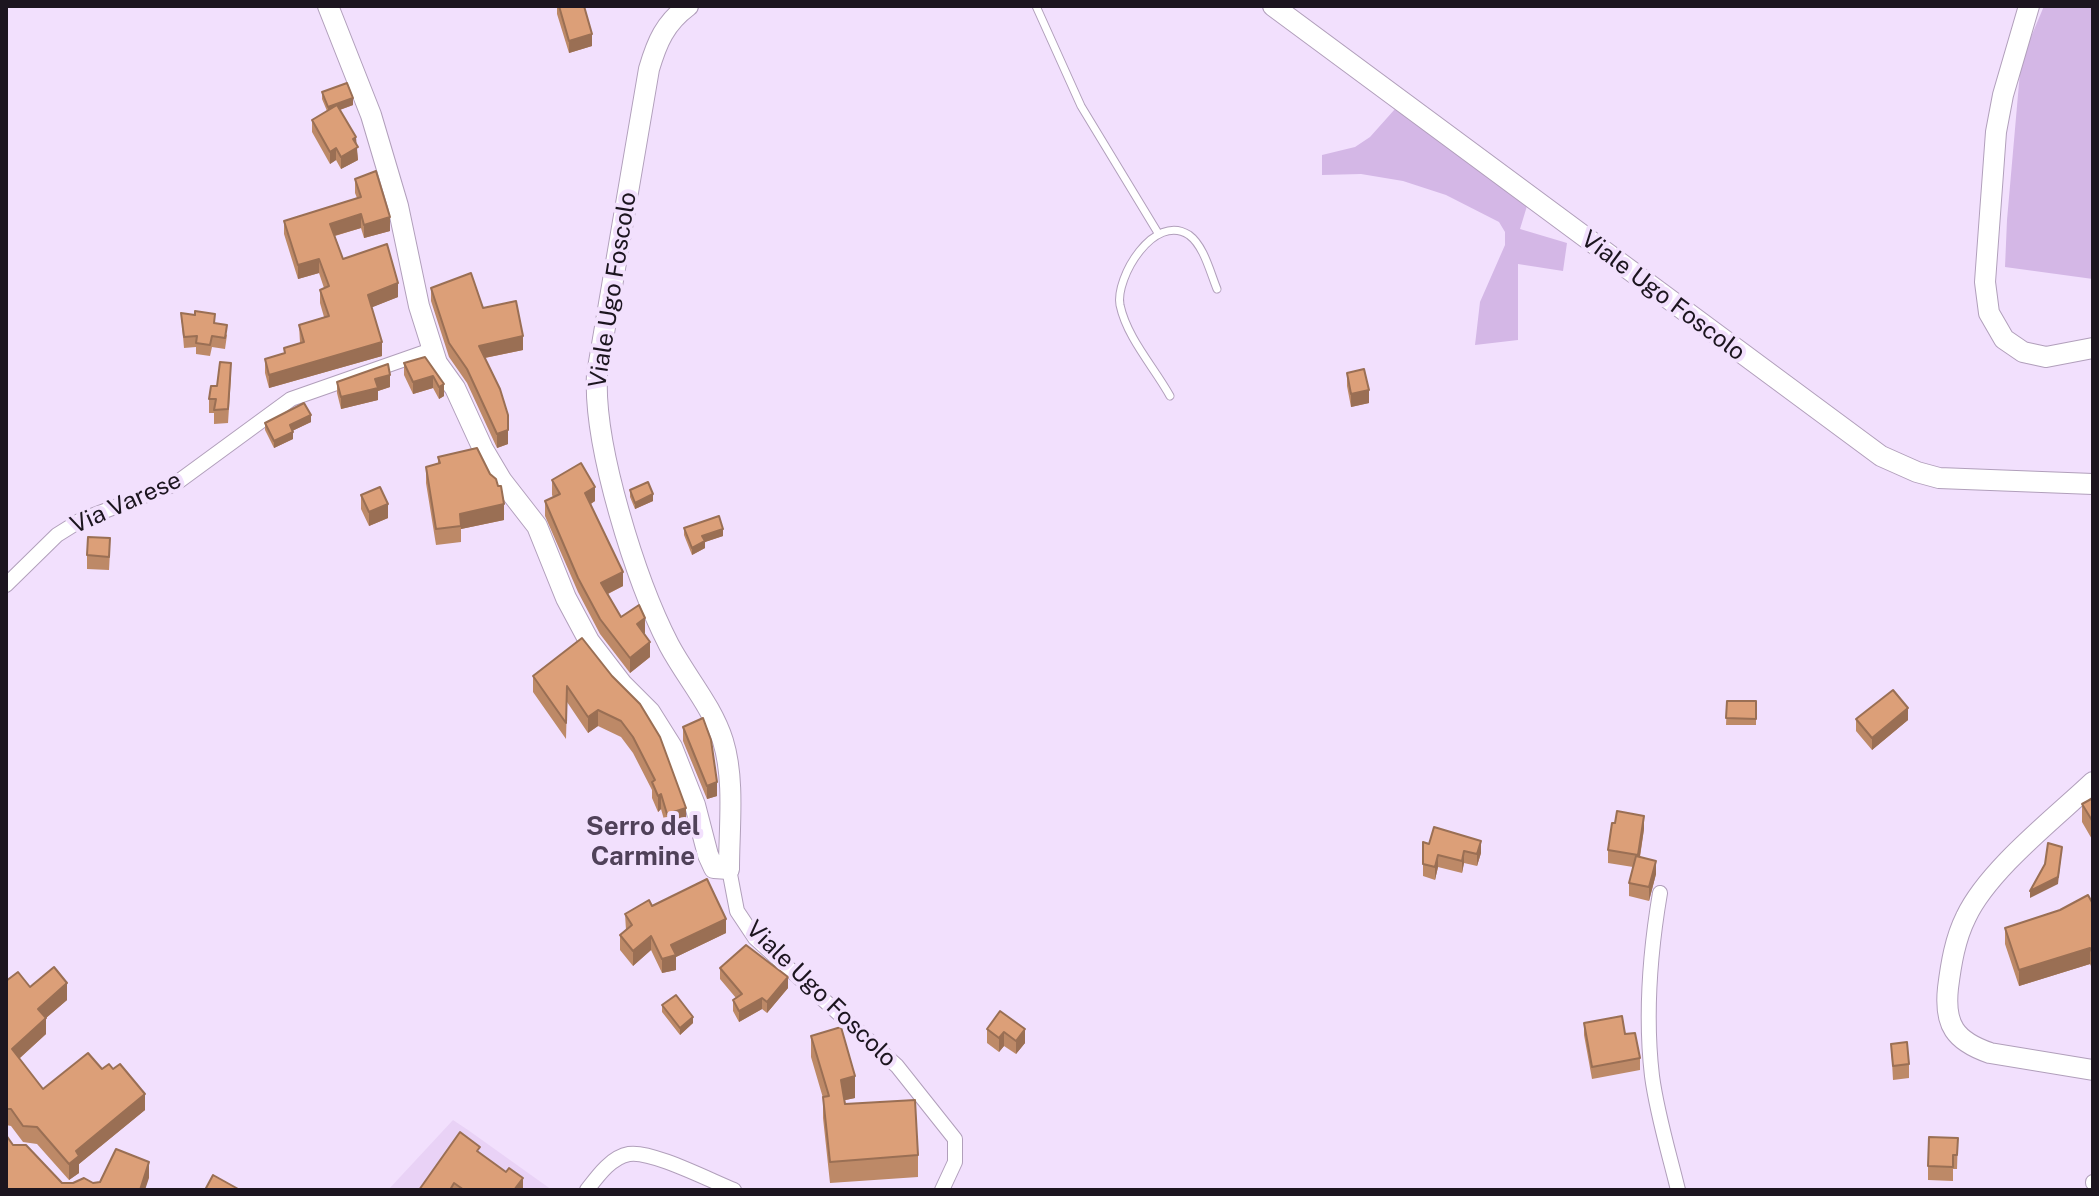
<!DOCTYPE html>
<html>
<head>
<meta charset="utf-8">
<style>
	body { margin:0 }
	#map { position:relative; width:2099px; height:1196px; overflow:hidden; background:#f2e0fd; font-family:"Public Sans",sans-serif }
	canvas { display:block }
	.frame { position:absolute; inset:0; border:8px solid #1c151f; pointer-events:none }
</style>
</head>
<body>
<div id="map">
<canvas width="2099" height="1196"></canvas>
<div class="frame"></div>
</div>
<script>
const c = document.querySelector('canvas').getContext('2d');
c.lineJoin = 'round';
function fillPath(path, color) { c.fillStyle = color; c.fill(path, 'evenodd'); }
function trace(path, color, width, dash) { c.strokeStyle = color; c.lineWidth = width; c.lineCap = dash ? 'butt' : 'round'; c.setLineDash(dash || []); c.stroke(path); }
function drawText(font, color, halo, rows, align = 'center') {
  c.font = font + ' "Public Sans",sans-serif'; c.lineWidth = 8; c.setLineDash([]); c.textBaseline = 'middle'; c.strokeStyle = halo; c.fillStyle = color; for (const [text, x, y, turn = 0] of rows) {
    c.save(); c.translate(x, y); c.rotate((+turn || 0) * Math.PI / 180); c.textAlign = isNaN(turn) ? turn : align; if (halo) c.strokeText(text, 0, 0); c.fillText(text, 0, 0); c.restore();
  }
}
fillPath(new Path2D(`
	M453,1120L468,1130L552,1190H388Z`), '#e9d2f6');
fillPath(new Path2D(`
	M2044,6H2093V279L2005,267L2007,220L2020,72L2023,56Z
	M1395,109L1527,206L1520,229L1567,243L1563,271L1518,264V340L1475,345L1480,302L1505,245V232L1499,222L1446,195L1403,181L1361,174L1322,175V155L1355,147L1370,137Z`), '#d4b7e6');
const lane = new Path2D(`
	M1036,6L1081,106L1158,233
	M1170,396C1154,367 1127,338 1120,305C1115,278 1154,212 1189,235C1204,246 1210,272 1217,289`);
const street = new Path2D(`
	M6,585L57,535L81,520L175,484L291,399L431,350
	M729,869L737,911L755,938L897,1066L955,1139V1162L942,1190
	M1660,893C1650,952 1645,1016 1652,1076C1657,1114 1669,1153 1678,1190
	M2093,1182V1183
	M587,1190C597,1177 611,1157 629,1154C651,1150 711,1181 734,1190`);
const secondary = new Path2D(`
	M328,6L371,115L398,206L419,306L437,363L455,388L483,449L502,481L537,526L566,598L589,641L622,684L650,712L672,747L695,805L708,855L714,868L729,869C729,828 735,780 723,741C712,706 686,677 669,645C636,581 593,446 597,374L649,69C657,42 665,23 688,6
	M1273,6L1881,456L1917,472L1939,478L2093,484
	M2029,6L2003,95L1996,132L1985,282L1989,313L2004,339L2023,352L2046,357L2093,348
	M2093,782C2055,818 1988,870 1966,917C1955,939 1951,964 1948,988C1944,1025 1955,1041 1990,1053L2093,1070`);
trace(lane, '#b19fbb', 9);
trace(street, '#b19fbb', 16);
trace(secondary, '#b19fbb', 22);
trace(lane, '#fff', 7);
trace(street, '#fff', 14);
trace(secondary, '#fff', 20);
fillPath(new Path2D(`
	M557,6H584L592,46L569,53L557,14Z
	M322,92L353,105L340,110L356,144L358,160L341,169L336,160L330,164L312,132V120L327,111L322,99Z
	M355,179L390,231L364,238L361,228L335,236L343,259L398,297L372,307L382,356L269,388L265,373V359L284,354V348L300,343L299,325L324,317L320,303V290L324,288L319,273L298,279L284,234V221L357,198L355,193Z
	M431,288L483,308L523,350L485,358L508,444L497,448L467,383L449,357L431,301Z
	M181,313L215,324L227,335L225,349L212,347L210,356L196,354V347L184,348Z
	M425,357L444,396L439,399L433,388L413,394L404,375V363Z
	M1347,373L1369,403L1351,407L1347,386Z
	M231,377L228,423L214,424V413H209V399L217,386Z
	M337,382L390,387L378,391V400L341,409L337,393Z
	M311,422L292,431L293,439L274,448L265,430V423Z
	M438,457L490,474L504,520L461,529V542L436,545L426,483V467L438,463Z
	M552,480L595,501L591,504L623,586L608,594L621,617L645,633L644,634L650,657L630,673L600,634L578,592L545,516V501L553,497L552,495Z
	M630,490L653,501L635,509L630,497Z
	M361,495L388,518L369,526L361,509Z
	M684,528L723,536L705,542V548L692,555L684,535Z
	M110,552L109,570L87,569V555Z
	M582,638L686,824L667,830L661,809L658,812L652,798V790L633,753L621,737L598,726L588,733L567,702L566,739L533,692V676Z
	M1727,701H1756V725H1726Z
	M1856,719L1908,720L1872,750L1856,731Z
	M683,727L717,796L707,799L683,741Z
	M2093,798V841L2082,822V804Z
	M1644,829L1640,857L1656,874L1649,901L1629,896V883L1633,867L1608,863V850Z
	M1423,842L1481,853L1477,866L1464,863L1462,873L1438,867L1435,880L1423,876Z
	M2093,904V970L2090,964L2019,986L2005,944V928Z
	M652,906L726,933L676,957V970L662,973L651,950L633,966L620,950V935L626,930L625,914Z
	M720,968L788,988L767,1013L762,1009L739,1022L733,1011V1000L736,998L720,979Z
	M6,981L30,987L67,1000L46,1018V1034L19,1059L43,1089L102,1069L145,1110L79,1164V1173L69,1180L37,1144L23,1142L11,1126L6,1125Z
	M662,1005L693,1023L680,1035L662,1012Z
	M1000,1011L1025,1043L1016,1054L1004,1046L999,1052L987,1043V1029Z
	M1584,1023L1625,1034L1640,1058V1070L1592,1079L1584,1035Z
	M811,1036L855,1098L845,1100V1104L918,1155V1177L830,1183L823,1118V1098L811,1057Z
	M1891,1044L1909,1064V1078L1893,1080Z
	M1958,1138L1957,1169H1953V1181L1928,1180V1166Z
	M480,1153L523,1190H419Z`), '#bd8967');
fillPath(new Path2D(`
	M592,34V46L569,53V41Z
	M353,98V105L328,114V107Z
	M356,137L358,160L341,169V157L353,139Z
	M336,148V160L330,164V152Z
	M361,214V228L330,237V224Z
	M390,217V231L364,238V225Z
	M319,259V273L298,279V265Z
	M398,283V297L368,309V295Z
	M523,336V350L479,359V346Z
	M382,342V356L269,388V375Z
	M390,375V387L378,391V400L341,409V397L375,379Z
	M433,376V388L413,394V382Z
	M444,384V396L439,399V387Z
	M1369,390V403L1351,407V394Z
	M311,415V422L290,432V425Z
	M508,430V444L497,448V434Z
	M293,432V439L274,448V441Z
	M595,487V501L585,507V493Z
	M653,494V501L635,509V503Z
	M388,504V518L369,526V512Z
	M504,504V520L461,529L460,514Z
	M723,529V536L705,542V548L692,555V548L702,536Z
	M623,572V586L601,597V583Z
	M645,618V633L637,639V624Z
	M650,642V657L630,673V658Z
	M8,671V684L6,685V673Z
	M1908,708V720L1872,750V738Z
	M598,710V726L588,733V717Z
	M717,782V796L707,799V786Z
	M661,794V809L658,812V796Z
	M686,808V824L667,830V814Z
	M1644,816V829L1638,868V855Z
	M1481,841V853L1477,866V854Z
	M2062,847L2058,884L2030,898V891Z
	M1464,851V863L1462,873V861Z
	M1438,855V867L1435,880V867Z
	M1656,861V874L1649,901V887Z
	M726,919V933L676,957V970L662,973V959L671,945Z
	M651,936V950L633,966V951Z
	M2090,948V964L2019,986V970Z
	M788,977V988L767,1013V1002Z
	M67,983V1000L46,1018V1034L12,1065V1049L38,1009Z
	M762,998V1009L739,1022V1011Z
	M693,1017V1023L680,1035V1028Z
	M1025,1029V1043L1016,1054V1041Z
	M1004,1032V1046L999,1052V1038Z
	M855,1076V1098L841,1101V1080Z
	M145,1094V1110L79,1164V1173L69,1180V1164L76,1151Z
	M149,1162V1178L145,1190H140Z
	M523,1178V1190H514Z`), '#9a6f54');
const building = new Path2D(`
	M559,6H584L592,34L569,41Z
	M347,83L353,98L328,107L322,92Z
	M337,105L356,137L353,139L358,147L341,157L336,148L330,152L312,120Z
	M376,171L390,217L364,225L361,214L330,224L343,259L387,244L398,283L368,295L382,342L269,375L265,359L285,353L284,348L304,342L299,325L329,316L320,290L329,286L319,259L298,265L284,221L361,197L355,179Z
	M471,273L483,308L516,301L523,336L479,346L500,389L508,415V430L497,434L467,369L449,343L431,288Z
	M195,311L215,314L214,323L227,325L225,338L212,336L210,345L196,343L197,336L184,337L181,313L195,315Z
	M425,357L444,384L439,387L433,376L413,382L404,363Z
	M220,362L231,363L228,409L214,410L216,399H209L211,386H217Z
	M388,364L390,375L375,379L378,388L341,397L337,382Z
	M1364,369L1369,390L1351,394L1347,373Z
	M304,403L311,415L290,425L293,432L274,441L265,423Z
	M477,448L490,474L496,479L498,486H501L504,504L460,514L461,526L436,529L426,467L440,463L438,457Z
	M581,463L595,487L585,493L623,572L601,583L621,617L639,605L645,618L637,624L650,642L630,658L600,619L578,578L545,501L560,494L552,480Z
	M648,482L653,494L635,503L630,490Z
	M380,487L388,504L369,512L361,495Z
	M719,516L723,529L702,536L705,541L692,548L684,528Z
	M88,537L110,538L109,557L87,555Z
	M582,638L612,676L640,704L660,737L686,808L667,814L661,794L658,796L652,782L655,780L633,737L621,721L598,710L588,717L567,686L566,723L533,676Z
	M1893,690L1908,708L1872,738L1856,719Z
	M1727,701H1756V719L1726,718Z
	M703,718L711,740L717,782L707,786L683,727Z
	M2093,798V822L2082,804Z
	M1617,811L1644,816L1638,855L1608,850L1612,823H1615Z
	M1434,827L1481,841L1477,854L1464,851L1462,861L1438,855L1435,867L1423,864V842L1429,844Z
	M2048,843L2062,847L2058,877L2030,891L2045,864Z
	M1636,856L1656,861L1649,887L1629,883Z
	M707,879L726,919L671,945L676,955L662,959L651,936L633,951L620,935L632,925L625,914L649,900L652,906Z
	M2088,895L2093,904V954L2090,948L2019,970L2005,928L2060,910Z
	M746,945L788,977L767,1002L762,998L739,1011L733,1000L742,994L720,968Z
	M54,967L67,983L38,1009L46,1018L12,1049L43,1089L88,1053L102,1069L109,1064L113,1069L120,1064L145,1094L76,1151L79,1156L69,1164L37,1127L23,1126L11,1109H6V981L18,972L30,987Z
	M676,995L693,1017L680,1028L662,1005Z
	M1000,1011L1025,1029L1016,1041L1004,1032L999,1038L987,1029Z
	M1622,1016L1625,1034L1635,1033L1640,1058L1592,1067L1584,1023Z
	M841,1027L855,1076L841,1080L845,1104L915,1100L918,1155L830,1162L823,1097L829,1096L811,1036Z
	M1907,1042L1909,1064L1893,1066L1891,1044Z
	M460,1132L480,1147L477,1151L506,1172L509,1168L523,1178L514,1190H464L454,1183L450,1190H419Z
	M6,1135L13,1145H26L62,1183H73L84,1178L93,1183L100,1182L116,1149L149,1162L140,1190H6Z
	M1929,1137L1958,1138L1957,1155H1953V1167L1928,1166Z
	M213,1175L240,1190H205Z`);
fillPath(building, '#dc9f78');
trace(building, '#9a6f54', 2);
drawText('24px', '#1c151f', '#f2e0fd', [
	["Viale Ugo Foscolo",613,290,-81],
	["Viale Ugo Foscolo",1663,296,37],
	["Via Varese",126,503,-24],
	["Viale Ugo Foscolo",821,994,44]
]);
drawText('bold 26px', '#504159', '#f2e0fd', [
	["Serro del",643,827],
	["Carmine",643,857]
]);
</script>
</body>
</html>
